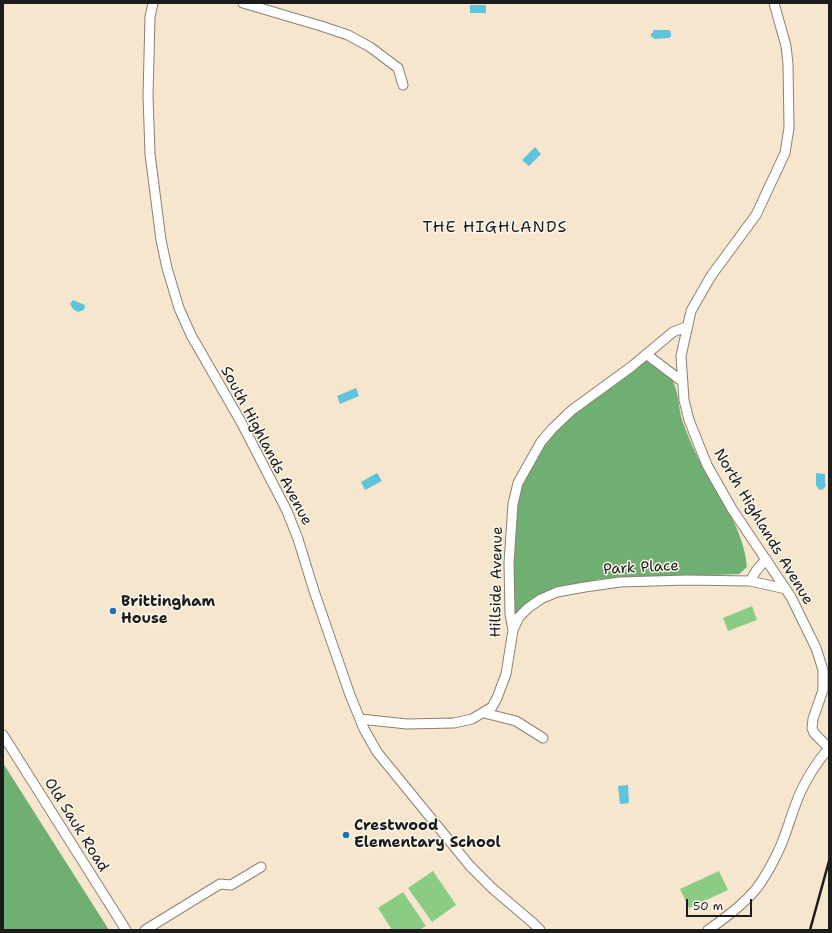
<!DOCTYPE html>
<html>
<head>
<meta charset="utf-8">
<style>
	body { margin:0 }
	#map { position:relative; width:832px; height:933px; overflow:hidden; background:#f6e6ce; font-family:"Shantell Sans",sans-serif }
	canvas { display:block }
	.frame { position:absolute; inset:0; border:4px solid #1c1c1c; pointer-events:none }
	.scale { position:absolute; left:686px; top:899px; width:66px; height:18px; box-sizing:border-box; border:2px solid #1c1c1c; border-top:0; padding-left:5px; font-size:12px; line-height:14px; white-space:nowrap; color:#1c1c1c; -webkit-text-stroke:3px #fbf7ec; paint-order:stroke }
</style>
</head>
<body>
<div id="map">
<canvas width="832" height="933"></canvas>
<div class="frame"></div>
<div class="scale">50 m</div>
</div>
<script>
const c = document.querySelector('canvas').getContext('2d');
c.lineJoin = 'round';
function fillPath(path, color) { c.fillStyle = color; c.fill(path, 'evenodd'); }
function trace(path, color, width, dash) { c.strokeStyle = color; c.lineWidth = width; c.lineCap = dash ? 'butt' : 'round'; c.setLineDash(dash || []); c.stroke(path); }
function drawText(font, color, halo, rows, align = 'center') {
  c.font = font + ' "Shantell Sans",sans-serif'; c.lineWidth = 3; c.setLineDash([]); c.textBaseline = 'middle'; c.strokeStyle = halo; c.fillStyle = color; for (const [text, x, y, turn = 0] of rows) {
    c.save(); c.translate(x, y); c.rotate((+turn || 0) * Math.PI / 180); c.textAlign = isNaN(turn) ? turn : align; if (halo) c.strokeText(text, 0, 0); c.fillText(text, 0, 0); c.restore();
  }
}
fillPath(new Path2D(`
	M752,606L757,620L728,631L723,618Z
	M433,871L456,905L432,922L408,888Z
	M719,871L728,890L689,908L680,889Z
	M403,892L426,926L419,930H392L378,908Z`), '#8acc84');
fillPath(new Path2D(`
	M648,360C655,364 665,370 670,376C679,389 678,406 682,420C687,434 696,455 703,467C721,498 744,531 747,567L739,574L600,579L545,592L515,620L512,552L521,483L535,457L554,433L572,414L644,361Z
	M3,763L109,930H3Z`), '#6fb072');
fillPath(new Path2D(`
	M470,5H486V13H470Z
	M653,30H669L671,32V36L669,38L654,39L653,37H651V33H653Z
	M535,147L541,154L529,166L522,160Z
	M73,300L85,305L84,310L78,312L73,309L70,304Z
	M356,388L359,396L340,404L337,396Z
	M377,473L382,481L365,490L361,482Z
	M816,473L825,474V483L826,486L822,490L821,489L819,490L816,485Z
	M628,785L629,803L620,804L618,786Z`), '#5ec4db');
const minor = new Path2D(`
	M153,3L150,17L148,96L150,154L161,240L167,268L179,308L191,335L241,422L287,511L298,539L314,591L350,695L364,729L377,752L470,866L492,888L533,923L540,930
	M243,3L321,26L348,35L370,47L398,68L403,85
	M774,3L786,46L788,64L789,128L785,153L756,215L711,276L691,311L681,356L684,400L689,420L707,465L732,509L791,597L816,648L823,670V690L813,719L812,728L814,733L829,748
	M646,354L683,382
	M750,581L756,571L766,559
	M513,630L519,617L528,608L541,599L557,592L585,587L620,582L687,580L750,581L786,589
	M484,713L516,721L543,738
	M360,719L407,724L454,723L472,719L492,707L497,698L506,674L513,630L510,614L509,563L513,504L518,483L541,442L552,429L572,410L631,367L673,332L688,326
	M3,735L126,930
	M145,930L220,884L231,885L261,867
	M708,930C725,918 743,905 757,888C768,873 780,850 786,832C791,818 795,804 801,791C808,776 818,761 829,748`);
trace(minor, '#898175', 11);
trace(minor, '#fff', 9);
trace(new Path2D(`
	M810,930L829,861`), '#1c1c1c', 2.5);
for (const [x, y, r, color] of [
	[113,611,4,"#1f6fb2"],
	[346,835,4,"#1f6fb2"]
]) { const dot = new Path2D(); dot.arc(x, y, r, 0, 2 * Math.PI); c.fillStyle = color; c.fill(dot); trace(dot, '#fbf7ec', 1.5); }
drawText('15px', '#1c1c1c', '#fbf7ec', [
	["South Highlands Avenue",266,446,62],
	["North Highlands Avenue",763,527,59],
	["Park Place",641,568,-3],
	["Hillside Avenue",497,582,-89],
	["Old Sauk Road",76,825,58]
]);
drawText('bold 15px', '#1c1c1c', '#fbf7ec', [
	["Brittingham",121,602],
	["House",121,619],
	["Crestwood",354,826],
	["Elementary School",354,843]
], 'left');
c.letterSpacing = '1px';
drawText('16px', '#1c1c1c', '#fbf7ec', [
	["THE HIGHLANDS",495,228]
]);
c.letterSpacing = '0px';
</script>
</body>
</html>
